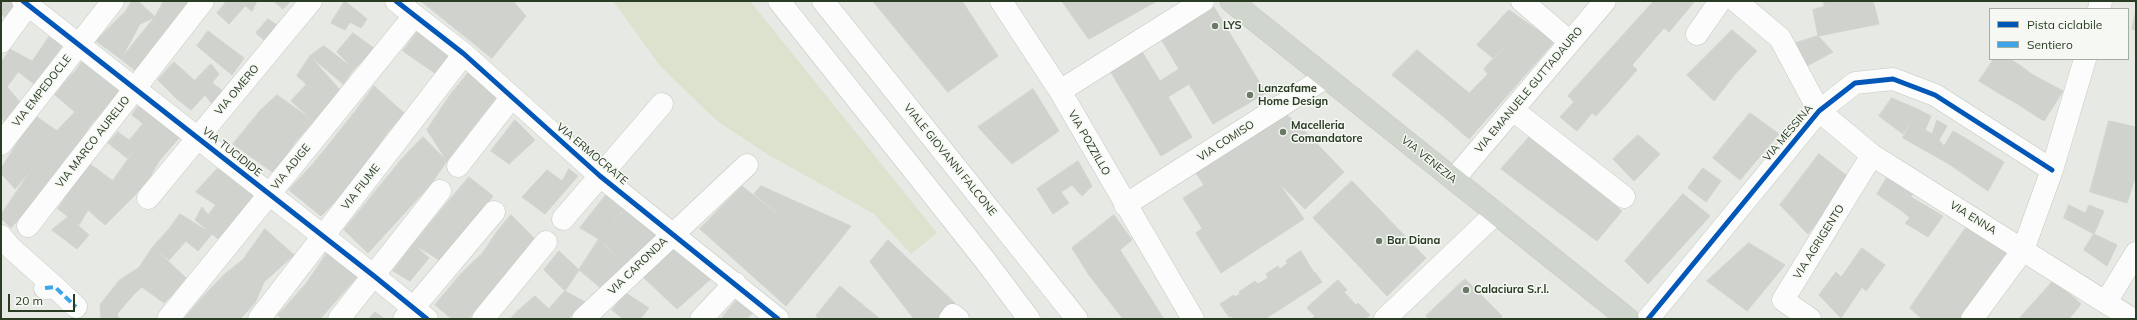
<!DOCTYPE html>
<html>
<head>
<meta charset="utf-8">
<style>
	body { margin:0 }
	#map { position:relative; width:2137px; height:320px; overflow:hidden; background:#e7eae4; font-family:Mulish,sans-serif }
	canvas { display:block }
	.frame { position:absolute; inset:0; border:2px solid #2a3c23; pointer-events:none }
	.legend { position:absolute; left:1989px; top:8px; width:140px; height:52px; box-sizing:border-box; background:#f5f8f3; border:1px solid #a4ada0; margin:0; padding:5px 7px; list-style:none; font-size:12px; color:#2a3c23 }
	.legend li { display:flex; align-items:center; gap:8px; height:20px }
	.legend b { width:20px; border:1px solid #a4ada0 }
	.scale { position:absolute; left:8px; top:294px; width:67px; height:18px; box-sizing:border-box; border:2px solid #2a3c23; border-top:0; padding-left:5px; font-size:12px; line-height:14px; white-space:nowrap; color:#2a3c23; -webkit-text-stroke:3px #f5f8f3; paint-order:stroke }
</style>
</head>
<body>
<div id="map">
<canvas width="2137" height="320"></canvas>
<div class="frame"></div>
<ul class="legend">
<li><b style="height:5px;background:#0057b8"></b>Pista ciclabile</li>
<li><b style="height:5px;background:#3ea4ea"></b>Sentiero</li>
</ul>
<div class="scale">20 m</div>
</div>
<script>
const c = document.querySelector('canvas').getContext('2d');
c.lineJoin = 'round';
function fillPath(path, color) { c.fillStyle = color; c.fill(path, 'evenodd'); }
function trace(path, color, width, dash) { c.strokeStyle = color; c.lineWidth = width; c.lineCap = dash ? 'butt' : 'round'; c.setLineDash(dash || []); c.stroke(path); }
function drawText(font, color, halo, rows, align = 'center') {
  c.font = font + ' Mulish,sans-serif'; c.lineWidth = 3; c.setLineDash([]); c.textBaseline = 'middle'; c.strokeStyle = halo; c.fillStyle = color; for (const [text, x, y, turn = 0] of rows) {
    c.save(); c.translate(x, y); c.rotate((+turn || 0) * Math.PI / 180); c.textAlign = isNaN(turn) ? turn : align; if (halo) c.strokeText(text, 0, 0); c.fillText(text, 0, 0); c.restore();
  }
}
fillPath(new Path2D(`
	M613,1H750L937,233L911,254L874,214L767,154L717,121L661,67Z`), '#dce2ce');
const building = new Path2D(`
	M1,1H9L16,7L7,19L1,14Z
	M132,1H138L155,17L140,24L126,11Z
	M164,1H174L187,10L171,30L155,17Z
	M174,1H194L187,10Z
	M227,1H240L245,6L229,24L217,13Z
	M240,1H257L252,11Z
	M274,1H291L283,9Z
	M345,1L367,19L361,28L350,22L345,30L331,23Z
	M421,1H513L526,16L492,58Z
	M873,1H962L998,56L948,92Z
	M1062,1H1157L1089,39Z
	M1654,1H1695L1669,32L1664,28L1632,65L1637,70L1596,116L1592,113L1577,131L1560,117L1574,102L1568,96Z
	M1823,1H1841L1825,6Z
	M1842,1H1873L1879,24L1818,36L1813,10Z
	M1214,7L1266,93L1213,124L1189,84L1168,97L1192,137L1161,156L1109,69L1141,50L1160,81L1179,69L1161,39Z
	M1509,10L1526,22L1494,59L1477,45Z
	M126,11L140,24L121,59L96,41Z
	M2136,11V30L2132,29Z
	M155,17L171,30L137,72L121,59Z
	M268,19L277,25L264,40L256,33Z
	M1526,22L1554,42L1469,139L1445,118L1488,74L1484,69Z
	M1732,30L1757,51L1736,73L1712,50Z
	M208,31L244,58L232,75L197,46Z
	M418,31L454,61L436,74L403,51Z
	M353,33L375,49L354,69L337,52Z
	M1818,36L1833,52L1807,66L1796,43Z
	M49,37L63,45L34,84L3,60L10,49L32,61Z
	M324,46L354,69L343,84L310,56Z
	M1417,50L1469,93L1445,118L1392,75Z
	M1712,50L1736,73L1714,101L1687,75Z
	M310,56L340,90L329,104L297,76Z
	M84,59L102,73L95,80L78,68Z
	M1994,59H2010L2018,64L2000,94L1979,81Z
	M3,60L18,72L7,87L1,82V63Z
	M174,62L195,81L177,99L158,80Z
	M211,64L219,74L212,83L223,91L213,105L205,95L191,110L177,99Z
	M2018,64L2033,75L2016,103L2000,94Z
	M78,68L95,80L84,93L67,80Z
	M469,72L497,97L481,117L451,94Z
	M102,73L123,90L108,106L84,93Z
	M2033,75L2063,91L2044,121L2016,103Z
	M67,80L84,93L75,112L55,95Z
	M1,82L7,87L1,96Z
	M307,84L329,104L314,121L291,101Z
	M374,86L404,113L387,133L358,108Z
	M7,87L20,102L4,121L1,118V96Z
	M1033,89L1059,131L1012,164L978,127Z
	M84,93L108,106L92,123L75,112Z
	M451,94L481,117L447,161L427,130Z
	M277,95L314,121L296,141L261,110Z
	M1892,98L1917,109L1903,134L1879,116Z
	M140,104L180,137L172,146L132,115Z
	M358,108L387,133L366,163L335,137Z
	M1917,109L1931,116L1925,130L1932,134L1937,120L1947,126L1939,140L1944,146L1953,131L1965,138L1949,164L1903,138Z
	M261,110L296,141L274,173L233,144Z
	M75,112L92,123L77,145L57,131Z
	M1750,113L1779,134L1740,180L1713,158Z
	M1286,114L1307,133L1274,165L1253,135Z
	M37,117L77,145L64,160L25,131Z
	M515,120L535,140L509,164L491,151Z
	M2109,121L2136,127V175L2127,203L2090,192Z
	M143,124L172,146L159,161L129,141Z
	M25,131L47,148L34,166L13,150Z
	M118,132L137,146L127,158L108,143Z
	M1307,133L1323,150L1283,187L1268,170Z
	M1253,135L1274,165L1268,170L1276,179L1263,188L1234,143Z
	M1531,135L1622,211L1597,241L1501,169Z
	M1638,135L1660,154L1634,181L1613,159Z
	M335,137L366,163L347,189L314,163Z
	M423,137L447,161L431,184L402,159Z
	M1965,138L2004,162L1988,191L1949,164Z
	M1234,143L1263,188L1244,200L1215,156Z
	M137,146L159,161L150,177L134,196L113,181Z
	M47,148L64,160L51,181L34,166Z
	M13,150L34,166L15,189L1,173V169Z
	M1323,150L1344,172L1305,209L1283,187Z
	M1819,154L1851,179L1808,234L1780,205Z
	M1215,156L1244,200L1202,228L1183,198L1204,185L1193,169Z
	M402,159L431,184L368,253L344,230Z
	M1078,161L1092,186L1082,196L1072,185L1061,192L1069,203L1053,214L1037,189Z
	M314,163L347,189L321,216L289,190Z
	M90,164L113,181L102,194L80,176Z
	M34,166L51,181L11,228L1,218V215Z
	M219,167L256,194L218,239L195,220L202,207L208,215L216,205L196,192Z
	M1703,168L1721,181L1706,202L1688,188Z
	M569,169L578,176L545,214L522,197L547,170L562,181Z
	M80,176L102,194L88,210L67,195Z
	M1888,176L1914,192L1902,211L1877,194Z
	M469,177L493,196L441,261L413,244Z
	M1276,179L1304,219L1221,273L1196,233Z
	M113,181L134,196L105,225L88,210Z
	M1352,181L1379,209L1340,246L1313,218Z
	M742,186L828,255L786,306L700,229Z
	M761,186L851,226L828,255L754,194Z
	M609,191L626,205L599,239L580,228Z
	M1683,194L1710,216L1648,284L1625,261Z
	M67,195L88,210L79,225L58,209Z
	M1911,197L1943,216L1928,237L1905,223L1910,218L1902,211Z
	M2069,205L2085,213L2089,205L2104,211L2094,234L2064,218Z
	M626,207L640,219L610,251L599,239Z
	M1379,209L1426,258L1387,296L1340,246Z
	M180,214L212,234L198,251L170,228Z
	M511,215L534,238L523,254L497,232Z
	M1114,215L1132,240L1089,275L1072,248Z
	M68,217L89,235L77,249L52,230Z
	M640,219L659,233L626,264L610,251Z
	M1967,226L2013,252L1963,319H1922L1910,308Z
	M170,228L186,241L169,260L153,247Z
	M265,229L294,255L264,282L243,260Z
	M497,232L523,254L509,272L483,253Z
	M2094,234L2117,245L2107,266L2084,250Z
	M599,239L626,264L602,289L579,270Z
	M888,240L955,303L941,319H914L870,262Z
	M1749,243L1785,265L1747,311L1707,281Z
	M413,244L429,258L410,281L393,271Z
	M153,247L186,278L172,295L139,268Z
	M674,247L713,277L677,309L643,277Z
	M1862,248L1885,265L1866,291L1862,287L1841,318L1819,295L1836,272L1841,277Z
	M1120,250L1164,319H1123L1089,275Z
	M559,251L579,270L565,291L544,270Z
	M1301,251L1314,273L1315,272L1322,282L1265,319H1233L1231,316L1229,317L1220,304L1234,295L1235,297L1240,294L1239,292L1255,281L1258,284L1268,278L1266,274L1278,266L1280,269L1288,263L1286,261Z
	M327,253L357,277L335,302L307,283Z
	M483,253L509,272L489,295L461,274Z
	M243,260L264,282L255,303L224,275Z
	M139,268L172,295L164,303L142,287L134,294L120,280Z
	M461,274L489,295L469,319H452L435,305Z
	M224,275L255,303L240,319H231L203,297Z
	M1465,279L1502,316L1499,319H1430L1426,316Z
	M120,280L134,294L117,314L119,319H101L100,305Z
	M1338,280L1347,290L1344,292L1356,305L1358,303L1370,315L1364,319H1311L1315,316L1307,308Z
	M2054,280L2081,304L2069,319H2019Z
	M307,283L335,302L320,319H282L278,315Z
	M840,286L880,319H819L816,316Z
	M565,291L585,302L568,319H559L549,309Z
	M626,293L649,308L640,319H623L612,310Z
	M535,296L549,309L559,319H528L518,311Z
	M203,297L231,319H184Z
	M736,301L753,313L746,319H721Z
	M518,311L529,319H510Z
	M375,312L385,319H369Z`);
fillPath(building, '#cfd2cd');
trace(building, '#d0d3cd', 1);
const street = new Path2D(`
	M23,1L374,276L427,319
	M396,1L464,54L600,176L778,319
	M1001,1L1060,91L1193,319
	M1522,1L1570,42
	M1736,1L1780,38L1819,111L1872,155L2132,319
	M2099,9L2101,1
	M1697,34L1720,1
	M1,42L31,1
	M1060,91L1203,1
	M1513,110L1624,197
	M1,144L113,1
	M458,166L511,98
	M1454,179L1605,1
	M148,198L311,1
	M1125,205L1326,77
	M563,219L662,104
	M28,226L203,1
	M1,236L11,248L55,287
	M45,288L55,287L76,307
	M2106,302L2136,253
	M168,319L414,16
	M259,319L464,54
	M339,319L440,191
	M404,319L494,212
	M483,319L546,242
	M583,319L747,165
	M701,319L735,283
	M950,319L953,315L958,319
	M1385,319L1496,213
	M1648,319L1819,111L1855,83L1893,79L1935,95L2052,170
	M1810,319L1783,300L1872,155
	M1972,319L2023,250L2052,170L2085,59`);
const secondary = new Path2D(`
	M779,1L984,259L1029,319
	M823,1L1077,319`);
const primary = new Path2D(`
	M1231,1L1628,319`);
trace(street, '#c4c7c1', 23);
trace(secondary, '#c3c7c0', 23);
trace(primary, '#c4c9c1', 23);
trace(street, '#fbfcfb', 22);
trace(secondary, '#fbfcfb', 22);
trace(primary, '#d0d6ce', 22);
trace(new Path2D(`
	M45,288L55,287L76,307`), '#3ea4ea', 4, [8, 4]);
trace(new Path2D(`
	M23,1L374,276L427,319
	M396,1L464,54L600,176L778,319
	M1648,319L1819,111L1855,83L1893,79L1935,95L2052,170`), '#0057b8', 5);
for (const [x, y, r, color] of [
	[1215,26,4,"#6c7967"],
	[1250,95,4,"#6c7967"],
	[1283,132,4,"#6c7967"],
	[1379,241,4,"#6c7967"],
	[1466,290,4,"#6c7967"]
]) { const dot = new Path2D(); dot.arc(x, y, r, 0, 2 * Math.PI); c.fillStyle = color; c.fill(dot); trace(dot, '#f5f8f3', 1.5); }
drawText('bold 11px', '#2a3c23', '#f5f8f3', [
	["LYS",1223,26],
	["Lanzafame",1258,89],
	["Home Design",1258,102],
	["Macelleria",1291,126],
	["Comandatore",1291,139],
	["Bar Diana",1387,241],
	["Calaciura S.r.l.",1474,290]
], 'left');
drawText('11px', '#2a3c23', '#f5f8f3', [
	["VIA OMERO",237,90,-50],
	["VIA EMANUELE GUTTADAURO",1529,90,-50],
	["VIA EMPEDOCLE",42,91,-52],
	["VIA MESSINA",1788,133,-50],
	["VIA COMISO",1226,141,-33],
	["VIA MARCO AURELIO",93,142,-52],
	["VIA POZZILLO",1089,143,60],
	["VIA TUCIDIDE",232,152,38],
	["VIA ERMOCRATE",592,154,40],
	["VIALE GIOVANNI FALCONE",950,160,51],
	["VIA VENEZIA",1429,160,39],
	["VIA ADIGE",291,167,-51],
	["VIA FIUME",361,187,-52],
	["VIA ENNA",1973,218,32],
	["VIA AGRIGENTO",1819,242,-58],
	["VIA CARONDA",638,266,-44]
]);
</script>
</body>
</html>
